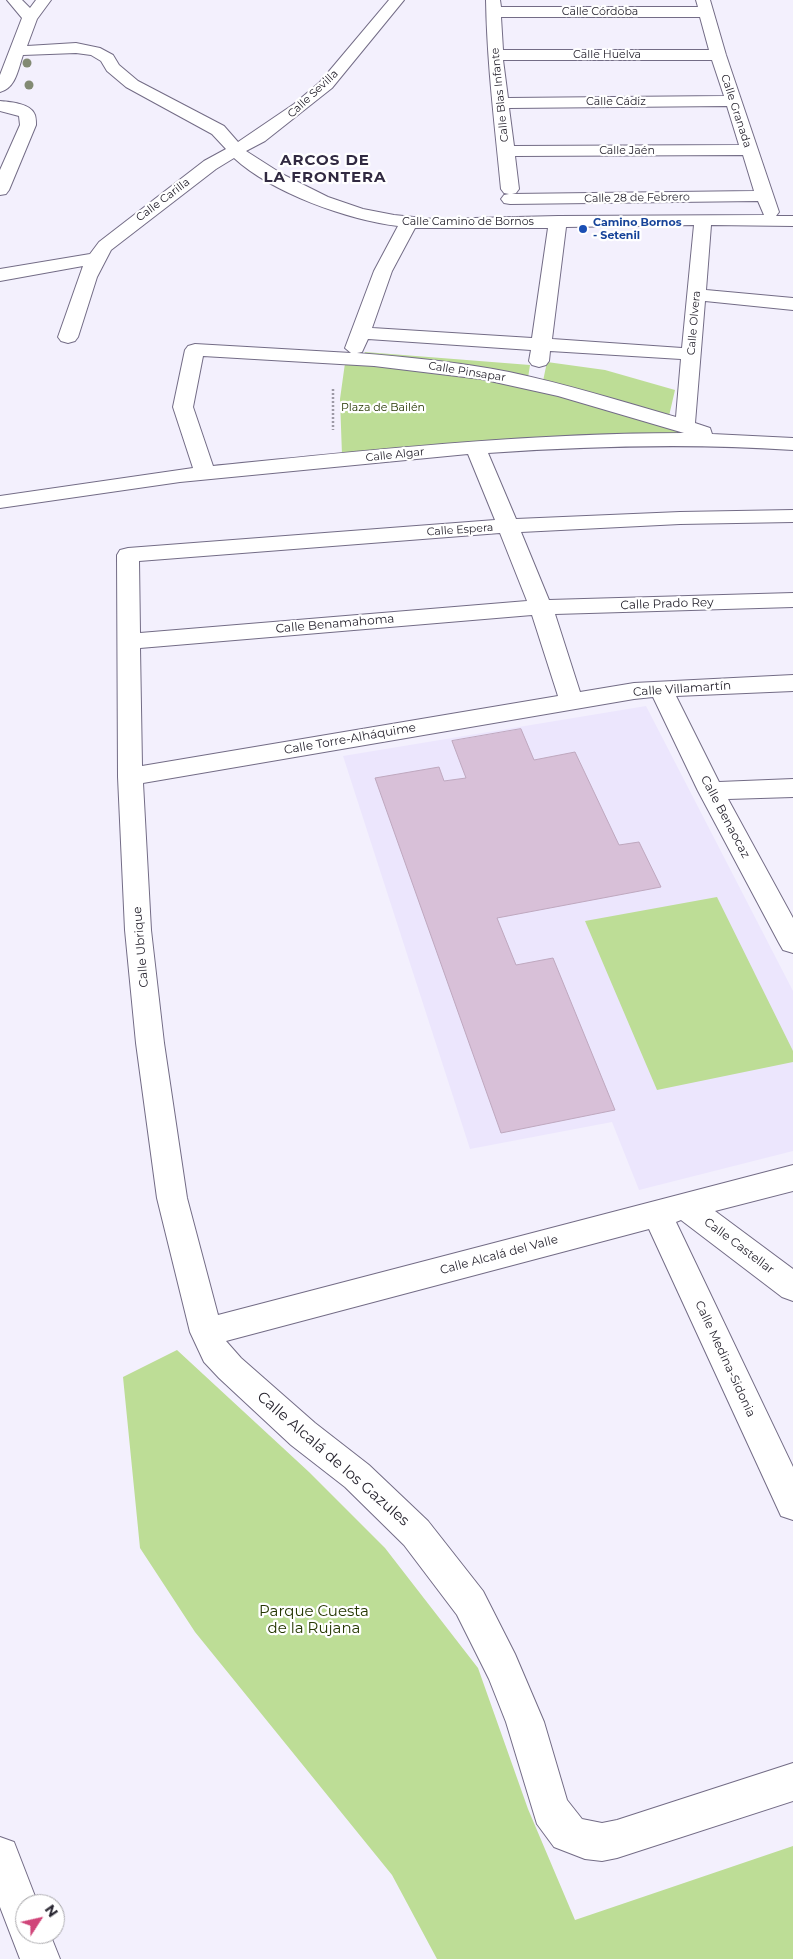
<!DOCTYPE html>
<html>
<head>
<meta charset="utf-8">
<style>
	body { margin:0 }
	#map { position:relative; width:793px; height:1959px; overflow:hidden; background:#f3f0fd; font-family:Montserrat,sans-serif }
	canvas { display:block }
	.north { position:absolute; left:15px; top:1894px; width:50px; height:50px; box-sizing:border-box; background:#fff; border:1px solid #a8a7ab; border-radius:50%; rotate:55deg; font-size:14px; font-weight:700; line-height:20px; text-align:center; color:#26232e }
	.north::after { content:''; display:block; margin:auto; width:18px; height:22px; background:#d04579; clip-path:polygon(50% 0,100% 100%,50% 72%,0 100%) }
</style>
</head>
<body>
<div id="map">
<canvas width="793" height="1959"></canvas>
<div class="north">N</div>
</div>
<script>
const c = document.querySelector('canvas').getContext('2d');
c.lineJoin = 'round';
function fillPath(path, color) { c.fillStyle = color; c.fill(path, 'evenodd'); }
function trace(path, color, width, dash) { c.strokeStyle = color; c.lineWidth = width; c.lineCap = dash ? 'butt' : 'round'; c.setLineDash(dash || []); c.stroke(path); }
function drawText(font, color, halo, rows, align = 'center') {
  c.font = font + ' Montserrat,sans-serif'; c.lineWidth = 4.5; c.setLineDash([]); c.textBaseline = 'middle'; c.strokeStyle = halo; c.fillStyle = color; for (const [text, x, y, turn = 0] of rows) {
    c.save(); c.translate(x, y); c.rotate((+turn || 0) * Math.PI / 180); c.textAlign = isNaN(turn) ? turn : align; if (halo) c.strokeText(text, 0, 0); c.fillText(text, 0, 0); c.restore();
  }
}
fillPath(new Path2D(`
	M646,706L793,991V1151L639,1190L612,1122L470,1149L343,756Z`), '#ece6fd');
fillPath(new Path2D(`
	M365,352L530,365L528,378L363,358Z
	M547,362L605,370L675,390L669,416L543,381Z
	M345,363L458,375L532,388L675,429L681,433L545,437L342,455L340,399Z
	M717,897L793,1051V1062L657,1090L585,921Z
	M177,1350L309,1472L385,1548L478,1668L528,1809L575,1920L793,1846V1959H437L392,1875L195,1632L140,1548L123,1377Z`), '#bddd96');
const building = new Path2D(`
	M521,729L534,760L575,752L619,845L639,842L661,887L497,918L516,965L553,958L615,1110L501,1133L375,778L439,767L444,781L466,778L452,741Z`);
fillPath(building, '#d8c0d8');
trace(building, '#bfa8bf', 1);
const minor = new Path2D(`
	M7,0H22L30,8L36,0H51L37,19L27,46L76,43L100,48L113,55L119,65L138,81L224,126L238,142L294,104L320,82L389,0H404L332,88L265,141L246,151L282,174L328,197L363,209L394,215L433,219L558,216L764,215L758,201L510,204L504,203L501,199L504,195L509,194L504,193L501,189C495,126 487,64 486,0H500L501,7H698L696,0H710L726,55L779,212L776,216H793V226L711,225L706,290L793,298V310L705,301L695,423L710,428L712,434L793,438V450C691,443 590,446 488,453L516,519L680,512L793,510V522L680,524L521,532L549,600L793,593V607L555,614L580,692L634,683L793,675V691L676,696L719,782L793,779V797L728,799L793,918V953L783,950L779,943L698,791L653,697L634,699L143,783L151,930L164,1043L187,1198L218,1315L793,1165V1191L715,1211L793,1269V1301L782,1297L681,1220L676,1222L793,1467V1520L781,1516L649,1229L226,1341L241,1358L315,1423L369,1465L428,1521L483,1591L515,1654L544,1722L567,1800L582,1819L602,1823L617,1820L793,1763V1801L617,1858L602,1861L585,1859L554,1847L537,1824L506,1722L489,1679L457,1615L404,1545L345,1487L291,1445L219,1378L204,1362L190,1332L157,1198L136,1043L125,930L118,777L117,555L120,550L128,548L495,520L468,454L180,482L0,508V496L193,468L173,407L185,350L188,346L195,344L351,353L345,348L374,271L398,226C348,220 272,193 234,158L216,169L111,250L97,277L78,337L75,341L68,343L61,341L58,337L83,266L0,281V269L90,254L99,242L204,161L226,149L212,134L126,87L107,71L101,61L91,55L76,53L23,55C18,69 16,88 0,92V75L22,18ZM501,17H700L709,50H503ZM503,60H712L724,96L508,98ZM727,106L739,145L514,146L509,108ZM743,155L754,191L512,194L516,193L519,189L515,156ZM694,225L682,348L552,339L566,227ZM415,228H548L532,338L372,328L392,271ZM368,339L531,350L529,361L532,365L539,367L546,365L549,361L550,351L681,359L676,417C621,401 566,384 509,372C459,362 408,357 357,353L362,352ZM203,356L374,366L481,379L558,396L684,433C526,433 370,450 213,466L193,407ZM500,533L527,601L140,633L139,561ZM532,615L558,696L142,766L140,648Z
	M0,101C9,102 29,103 34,113C36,116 36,121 36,125L9,190L6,194L0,195V170L20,125L19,116L0,111Z
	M0,1837L14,1842L38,1904H25V1934H50L60,1959H20L0,1907Z`);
trace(minor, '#736c86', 2);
trace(new Path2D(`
	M333,389V430`), '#9d9aa6', 2.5, [2, 2]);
fillPath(minor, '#fff');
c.fillStyle = '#828a73';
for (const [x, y] of [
	[27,63],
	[29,85]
]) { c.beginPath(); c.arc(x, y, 4.5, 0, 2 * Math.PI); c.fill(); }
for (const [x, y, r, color] of [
	[583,229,5,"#1a4fb4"]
]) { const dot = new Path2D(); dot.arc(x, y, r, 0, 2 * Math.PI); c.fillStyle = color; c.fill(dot); trace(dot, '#fff', 2); }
drawText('11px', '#26232e', '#fff', [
	["Calle Córdoba",600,12],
	["Calle Huelva",607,55],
	["Calle Sevilla",313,94,-43],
	["Calle Blas Infante",500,95,-96],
	["Calle Cádiz",616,102],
	["Calle Granada",736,111,72],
	["Calle Jaén",627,151],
	["Calle 28 de Febrero",637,198,-1],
	["Calle Carilla",163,200,-37],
	["Calle Camino de Bornos",468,222],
	["Calle Olvera",694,323,-85],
	["Calle Pinsapar",467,372,9],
	["Calle Algar",395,455,-6],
	["Calle Espera",460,530,-4]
]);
drawText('bold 11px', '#164399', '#fff', [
	["Camino Bornos",593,223],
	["- Setenil",593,236]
], 'left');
drawText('11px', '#253702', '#fff', [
	["Plaza de Bailén",383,408]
]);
drawText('12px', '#26232e', '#fff', [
	["Calle Prado Rey",667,604,-2],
	["Calle Benamahoma",335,624,-5],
	["Calle Villamartín",682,689,-4],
	["Calle Torre-Alháquime",350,739,-10],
	["Calle Benaocaz",725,817,62],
	["Calle Ubrique",141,947,-95],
	["Calle Castellar",739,1246,37],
	["Calle Alcalá del Valle",499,1255,-15],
	["Calle Medina-Sidonia",725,1359,65]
]);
c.letterSpacing = '1px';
drawText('bold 15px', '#312a41', '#fff', [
	["ARCOS DE",325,161],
	["LA FRONTERA",325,178]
]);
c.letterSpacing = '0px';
drawText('15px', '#26232e', '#fff', [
	["Calle Alcalá de los Gazules",333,1459,41]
]);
drawText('15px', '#253702', '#fff', [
	["Parque Cuesta",314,1612],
	["de la Rujana",314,1629]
]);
</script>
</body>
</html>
